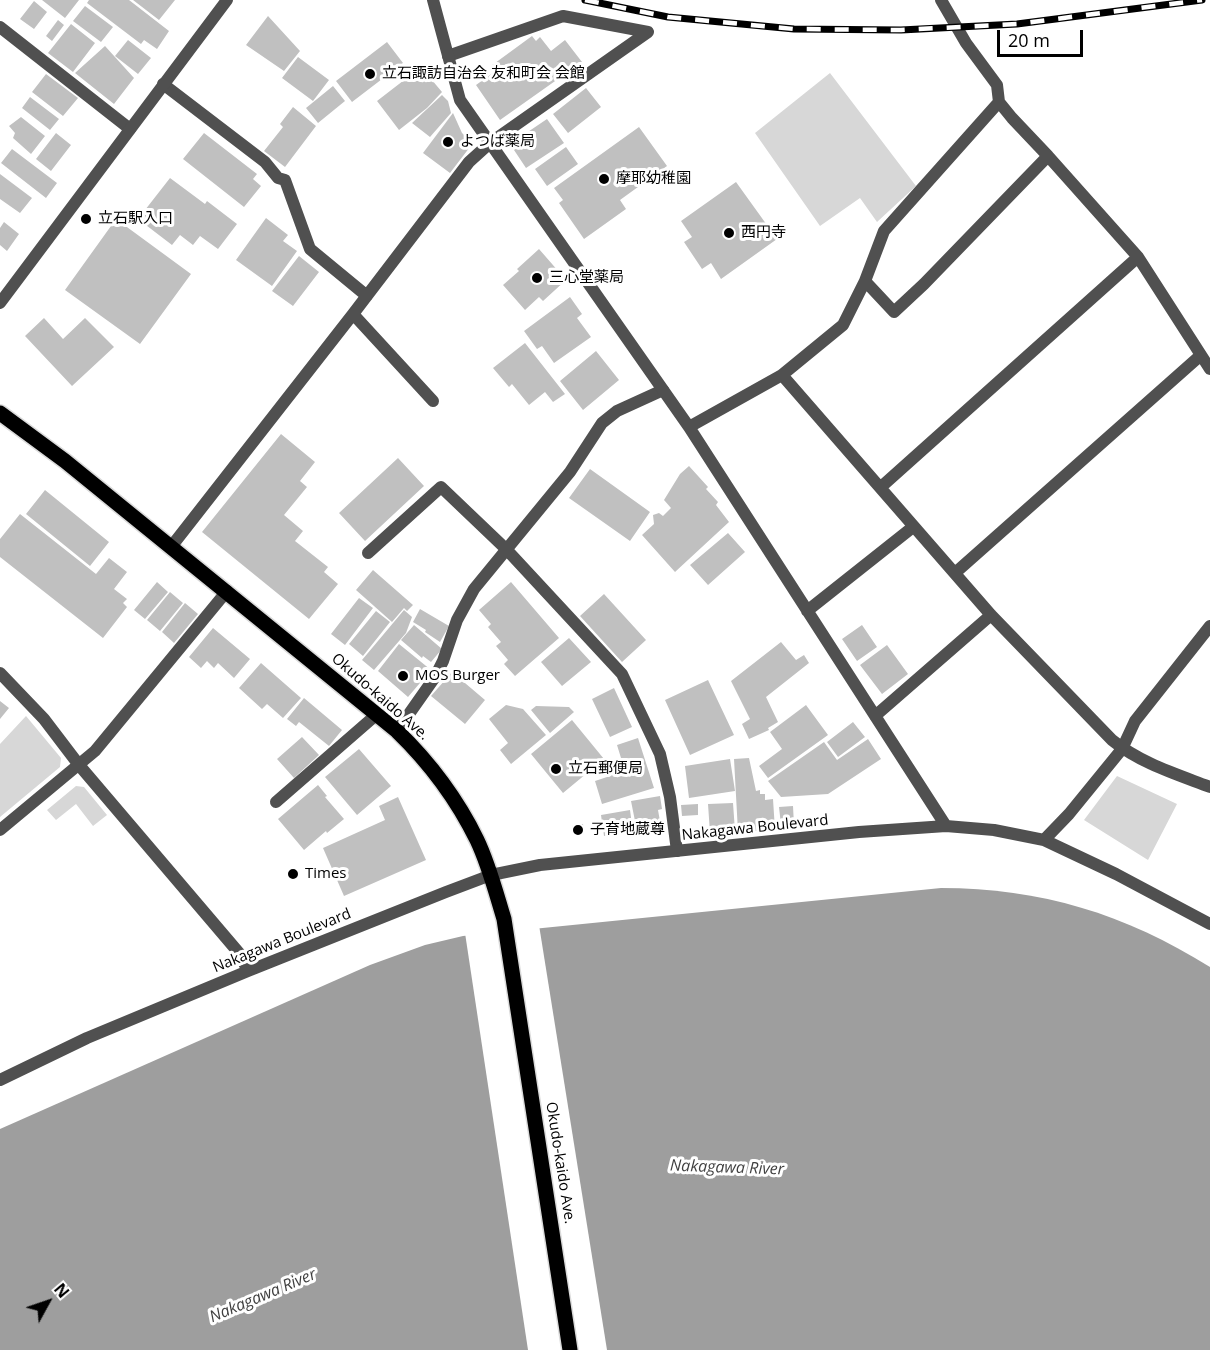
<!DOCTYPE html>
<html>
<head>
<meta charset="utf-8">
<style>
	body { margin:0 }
	#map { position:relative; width:1210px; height:1350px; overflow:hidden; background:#fff; font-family:"Open Sans",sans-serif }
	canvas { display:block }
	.north { position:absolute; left:18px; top:1272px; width:60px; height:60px; -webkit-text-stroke:4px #fff; paint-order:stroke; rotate:50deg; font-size:16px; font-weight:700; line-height:24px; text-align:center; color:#000 }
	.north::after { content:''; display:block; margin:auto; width:21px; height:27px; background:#000; clip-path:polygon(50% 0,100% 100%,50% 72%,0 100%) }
	.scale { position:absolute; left:997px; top:30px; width:86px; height:27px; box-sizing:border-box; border:3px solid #000; border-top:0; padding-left:8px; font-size:18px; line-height:21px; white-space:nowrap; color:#000; -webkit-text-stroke:4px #fff; paint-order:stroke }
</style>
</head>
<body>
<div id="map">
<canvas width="1210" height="1350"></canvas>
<div class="north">N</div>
<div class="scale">20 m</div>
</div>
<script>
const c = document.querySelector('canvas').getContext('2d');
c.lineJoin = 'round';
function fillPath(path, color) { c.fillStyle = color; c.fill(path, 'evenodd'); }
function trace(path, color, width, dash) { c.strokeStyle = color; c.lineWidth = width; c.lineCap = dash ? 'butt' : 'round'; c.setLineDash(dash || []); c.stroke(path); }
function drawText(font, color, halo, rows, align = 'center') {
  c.font = font + ' "Open Sans","Noto Sans JP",sans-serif'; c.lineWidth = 6; c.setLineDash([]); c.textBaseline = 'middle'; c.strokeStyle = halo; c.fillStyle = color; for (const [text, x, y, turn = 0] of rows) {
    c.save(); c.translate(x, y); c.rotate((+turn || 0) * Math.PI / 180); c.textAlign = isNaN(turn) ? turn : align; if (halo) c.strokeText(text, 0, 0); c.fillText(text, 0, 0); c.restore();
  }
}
fillPath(new Path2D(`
	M830,73L916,186L877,222L860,198L820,226L755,133Z
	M26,716L61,758L60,767L0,817V744Z
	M1117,776L1177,804L1148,860L1084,820Z
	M76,786L84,787L107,815L93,826L76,804L56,820L47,810Z`), '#d7d7d7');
fillPath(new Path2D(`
	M941,888C1041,888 1125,914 1210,967V1350H0V1129L370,965L425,945L463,936Z`), '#9e9e9e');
fillPath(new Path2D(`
	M539,925L607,1350H528L465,933Z`), '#fff');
fillPath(new Path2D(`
	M42,0H79L65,18Z
	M89,0H129L169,31L157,49L144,40L141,44L87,3Z
	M133,0H175L159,20Z
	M34,1L47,12L34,29L20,19Z
	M85,6L113,27L101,42L73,21Z
	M268,16L300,51L284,71L246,45Z
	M58,20L64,25L52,41L46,36Z
	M71,24L95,43L73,72L48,53Z
	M532,36L536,41L540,37L551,51L565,40L582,62L500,120L476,85L494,72L491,66Z
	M128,40L151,58L138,74L115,56Z
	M387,42L403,63L352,102L336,81Z
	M105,46L134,78L114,104L75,73Z
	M298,57L329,80L313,101L282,78Z
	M421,67L442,92L427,108L399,130L377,101Z
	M46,74L78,98L63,116L32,92Z
	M333,86L345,101L318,123L306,108Z
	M586,88L601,107L568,133L553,114Z
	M442,95L448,101L451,113L430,137L412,123Z
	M30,97L59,119L50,130L22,108Z
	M293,107L316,126L285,167L264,151L283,127L280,124Z
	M453,113L462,133L473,143L450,173L423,153Z
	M21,117L45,136L31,154L13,138L15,133L9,126Z
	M547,119L564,143L526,168L510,144Z
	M639,127L667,166L620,200L626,209L584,239L559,203L563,200L554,188Z
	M56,133L71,145L51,171L36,159Z
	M204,133L257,174L253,179L261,186L244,207L183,159Z
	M566,147L578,164L547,186L535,169Z
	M12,149L57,183L46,198L1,163Z
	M0,174L32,198L20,213L0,199Z
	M170,178L205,204L207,201L237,224L218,249L200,236L193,245L180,235L172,245L138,219Z
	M736,182L777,239L721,279L711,263L702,269L684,242L692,237L681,221Z
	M266,218L288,235L283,241L297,251L272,286L236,260Z
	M116,219L191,274L140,344L65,290Z
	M4,222L19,234L7,251L0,245V228Z
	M539,249L566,280L543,301L539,297L525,310L503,285L519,271L517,269Z
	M299,256L319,272L293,306L272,291Z
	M570,297L582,314L577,318L591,337L554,363L542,346L537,349L524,331Z
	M44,318L63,339L85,318L114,347L72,386L25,336Z
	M525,343L565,394L553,402L545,392L529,405L512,384L509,387L493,368Z
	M596,351L619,380L583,410L560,381Z
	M281,434L315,462L300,481L307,487L284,515L303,531L295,541L328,567L324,572L338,584L309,619L202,532Z
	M398,458L424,486L365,541L339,513Z
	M689,466L708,487L706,489L718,502L716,505L729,522L675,572L642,535L654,524L653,515L659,513L663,516L671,508L664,500L680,474Z
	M590,469L650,512L630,541L569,498Z
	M45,490L109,542L90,566L26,514Z
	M20,514L96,574L109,558L127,572L114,589L127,599L123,603L127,607L103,638L0,557V539Z
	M728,533L745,552L708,585L690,565Z
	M373,570L413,605L407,611L404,608L392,622L356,590Z
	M157,582L168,592L145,619L134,610Z
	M511,582L559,638L515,676L504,664L508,660L496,646L501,642L488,627L491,624L479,610Z
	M170,592L183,603L160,631L147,620Z
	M604,594L646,640L622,662L580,616Z
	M359,598L373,608L345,645L331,634Z
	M185,603L198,614L174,643L162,632Z
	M420,609L449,626L440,642L425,632L426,630L413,622Z
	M404,610L412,617L406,633L374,670L362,660Z
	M376,611L390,622L363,656L349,644Z
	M414,625L442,649L431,662L423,656L422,658L401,640Z
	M862,625L877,647L857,661L842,639Z
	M213,628L250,659L234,678L218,663L214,668L207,661L201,668L189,657Z
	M569,638L591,662L562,686L541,662Z
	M781,642L796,660L804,655L809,663L766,697L778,722L768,728L769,730L749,739L742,724L750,719L731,681Z
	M399,644L431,670L408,697L378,671Z
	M887,645L908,674L882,694L860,665Z
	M261,663L301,698L283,718L267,704L262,709L239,688Z
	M452,672L485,700L465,724L431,696Z
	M708,680L734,735L690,755L665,700Z
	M614,688L632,727L610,737L592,699Z
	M304,698L342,730L329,746L299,722L296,726L287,719Z
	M0,701L9,708L0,719Z
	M506,705L523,709L546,735L511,764L500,750L508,743L489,719Z
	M806,705L828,735L768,778L759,766L782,749L770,732Z
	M536,706L569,707L574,712L550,733L531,710Z
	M572,720L604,759L563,793L531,754Z
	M853,722L865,737L838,757L827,742Z
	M302,737L319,755L294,778L277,759Z
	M638,738L654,788L602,804L595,781L616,774L612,761L621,758L617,745Z
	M868,739L881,759L828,794L781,797L768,781L824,742L837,760Z
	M359,749L391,786L357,815L325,777Z
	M749,758L756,791L760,790V794H765V800L773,799L775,830L738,832L734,759Z
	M730,759L735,791L689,798L685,766Z
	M318,785L327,796L325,797L344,819L327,833L326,831L304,850L278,819Z
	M660,796L662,809L658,810L661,827L637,831L631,801Z
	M398,797L426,860L344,896L323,848L385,820L379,806Z
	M733,803L735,831L710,833L708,804Z
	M698,804V815L682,816L681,805Z
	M793,806L794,825H781L779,807Z
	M630,810L633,832L604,836L601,815Z
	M583,824L584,834L573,835L572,826Z`), '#c0c0c0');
const primary = new Path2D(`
	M0,413L65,461L397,731C429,762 457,799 477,840C489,865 496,893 504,919L570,1350`);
trace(primary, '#dbdbdb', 18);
trace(new Path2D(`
	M448,56L563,16L648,32
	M163,84L265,162L278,178L285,180L310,249L367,296
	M353,314L433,401
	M171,547L353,314L469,162L490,143L648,32
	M368,553L441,487L507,550L622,674L660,754L670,797L677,851
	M397,731L435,677L443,661L457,620L474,589L570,472L602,423L617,411L663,390
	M276,802L376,715`), '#505050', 12);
trace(new Path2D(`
	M433,0L460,100L689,427L946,826
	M941,0L966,43L997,85L999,102L1012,118L1048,156L1138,257L1210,369
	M0,27L130,129
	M865,281L894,312L924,284L1048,156
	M782,375L991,615L1112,740C1140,763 1176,774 1210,787
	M689,427L782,375L843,325L865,281L884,231L999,102
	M881,487L1138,257
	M955,573L1201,355
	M807,611L913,527
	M0,673L44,719L79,765L239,953L248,971
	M875,716L991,615
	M0,830L95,751L227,591
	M1044,840L1069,814L1122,749L1135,721L1210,626
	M0,1080L87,1038L248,971L446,892L491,875L540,865L859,832L946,826L994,830L1044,840L1116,874L1210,924`), '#505050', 12);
trace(new Path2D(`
	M0,303L227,0`), '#505050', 12);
trace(primary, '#000', 15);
const rail = new Path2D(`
	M585,0L668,17L794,29L901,30L1017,24L1202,0`);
trace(rail, '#000', 7);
trace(rail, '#fff', 4.5, [14]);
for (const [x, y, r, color] of [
	[370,74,6,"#000"],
	[448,142,6,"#000"],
	[604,179,6,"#000"],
	[86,219,6,"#000"],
	[729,233,6,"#000"],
	[537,278,6,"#000"],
	[403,676,6,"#000"],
	[556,769,6,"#000"],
	[578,830,6,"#000"],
	[293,874,6,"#000"]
]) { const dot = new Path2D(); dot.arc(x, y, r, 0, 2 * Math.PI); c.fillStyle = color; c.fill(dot); trace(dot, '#fff', 2); }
drawText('15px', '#000', '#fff', [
	["立石諏訪自治会 友和町会 会館",382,74],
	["よつば薬局",460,142],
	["摩耶幼稚園",616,179],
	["立石駅入口",98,219],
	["西円寺",741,233],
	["三心堂薬局",549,278],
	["MOS Burger",415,676],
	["立石郵便局",568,769],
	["子育地蔵尊",590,830],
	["Times",305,874]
], 'left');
drawText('15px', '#000', '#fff', [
	["Okudo-kaido Ave.",380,697,41],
	["Nakagawa Boulevard",755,828,-6],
	["Nakagawa Boulevard",282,941,-22],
	["Okudo-kaido Ave.",560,1163,81]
]);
drawText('italic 16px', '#3f3f3f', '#fff', [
	["Nakagawa River",727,1168,2],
	["Nakagawa River",263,1296,-23]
]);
</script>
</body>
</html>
